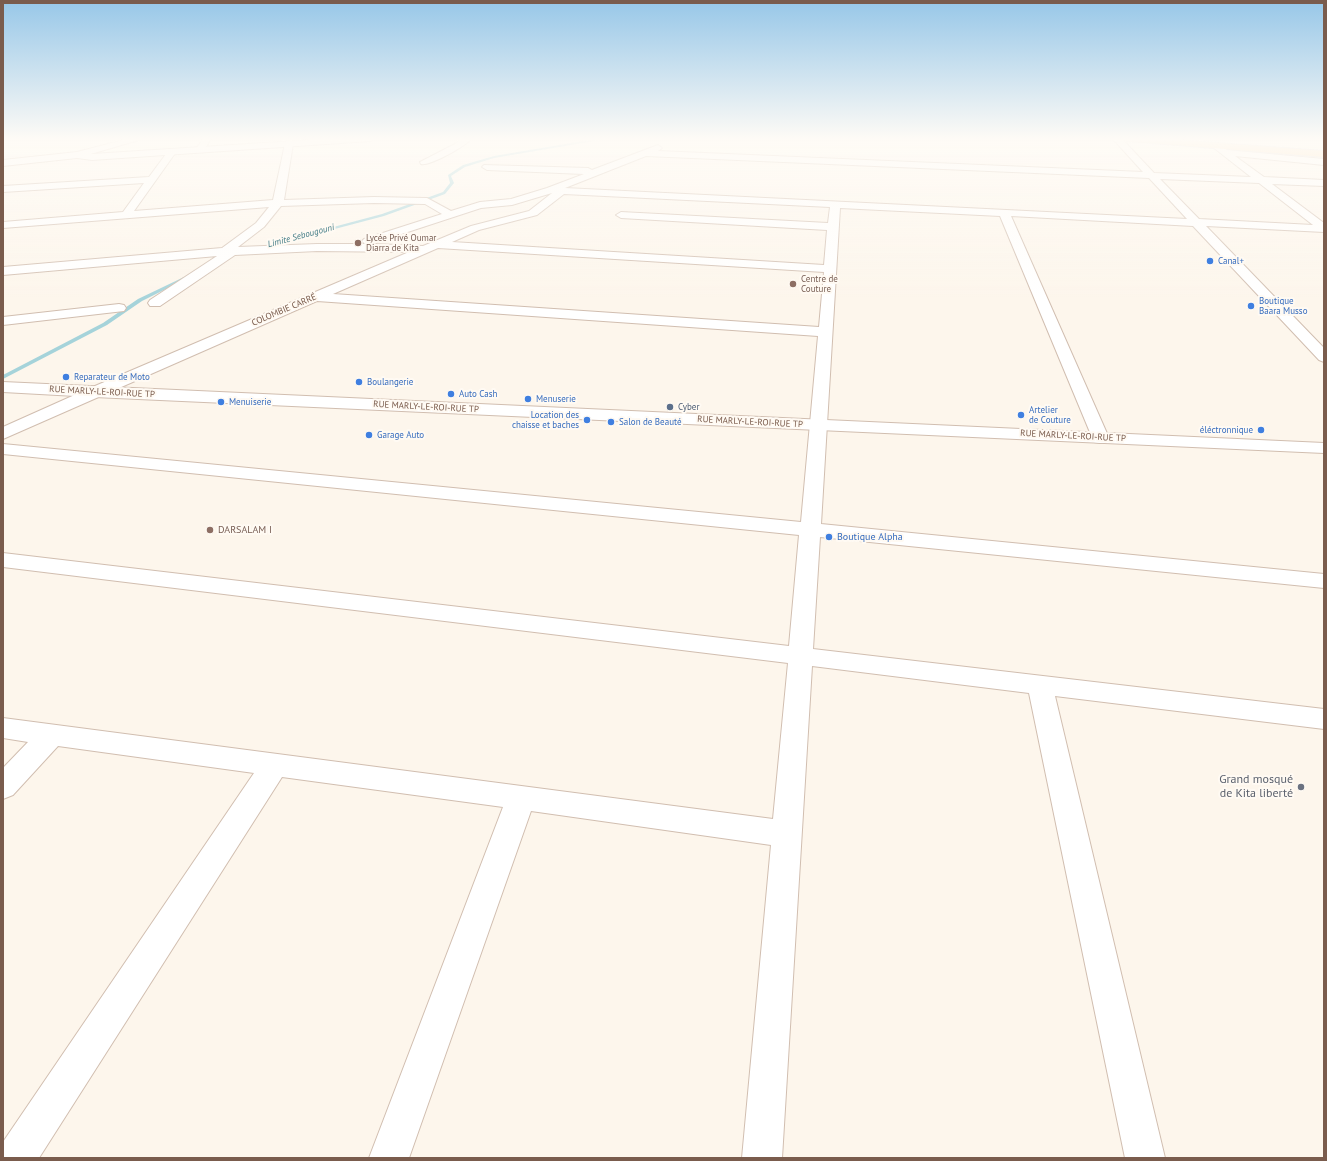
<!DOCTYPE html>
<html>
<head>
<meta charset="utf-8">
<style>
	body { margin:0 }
	#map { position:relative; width:1327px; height:1161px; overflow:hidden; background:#fdf6ec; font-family:"PT Sans",sans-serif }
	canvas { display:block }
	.frame { position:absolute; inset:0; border:4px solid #7a5c4d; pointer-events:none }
</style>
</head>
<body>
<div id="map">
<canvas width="1327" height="1161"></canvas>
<div class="frame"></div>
</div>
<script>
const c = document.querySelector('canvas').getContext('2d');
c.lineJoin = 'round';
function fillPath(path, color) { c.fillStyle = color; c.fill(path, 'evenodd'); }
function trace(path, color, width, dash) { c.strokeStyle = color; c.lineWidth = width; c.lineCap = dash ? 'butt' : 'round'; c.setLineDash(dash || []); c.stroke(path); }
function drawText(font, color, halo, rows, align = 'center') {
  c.font = font + ' "PT Sans",sans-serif'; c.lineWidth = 4; c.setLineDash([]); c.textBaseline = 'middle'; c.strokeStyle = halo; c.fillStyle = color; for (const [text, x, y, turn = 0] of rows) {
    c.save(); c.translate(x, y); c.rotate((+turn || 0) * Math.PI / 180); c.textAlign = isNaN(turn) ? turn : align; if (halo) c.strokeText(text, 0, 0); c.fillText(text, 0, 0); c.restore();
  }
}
fillPath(new Path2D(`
	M595,139H606L494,158L465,167L451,176L454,183L445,194L384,216L255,250L251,249L382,214L443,192L450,183L448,175L463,165L494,156Z
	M184,277L188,278L142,301L107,325L3,379V375L103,323L138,299Z`), '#a5d3da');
const minor = new Path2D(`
	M203,139H211L203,151H197L196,149Z
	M461,139H471C464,147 430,166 421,164L420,162L455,144Z
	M1113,139H1122L1154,173L1251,177L1214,148L1213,146L1217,143L1227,150L1324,159V165L1235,156L1264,177L1324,180V186L1272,184L1324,223V232L1206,226L1324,348V362L1319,360L1193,226L1011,216L1109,438L1106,442L1100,443L1094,442L1000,216L840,208L821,524L1324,574V588L820,537L813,649L1324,709V729L1055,696L1165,1158H1125L1029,693L812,666L782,1158H742L771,845L531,811L409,1158H369L503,807L282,777L39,1158H3V1142L254,773L58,746L13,795L3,799V768L28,742L3,738V718L773,819L788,663L3,567V553L789,646L799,535L3,454V444L801,522L818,336L317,301L3,439V427L88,389L409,252L317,251L235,255L160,306H150L148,303L150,300L217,256L3,275V267L222,248L256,223L269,207L3,228V222L123,212L144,183L3,192V186L149,177L169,150L172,149L176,152L134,211L273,200L285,144L289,141L293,144L284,200L374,197L427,198L451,211L480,202L511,199L547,188L584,174L487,170L482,167L484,165L588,168L592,170L658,145L662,148L658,151L1143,172ZM646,156L1149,178L1187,219L565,188ZM1160,179L1259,183L1313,225L1199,219ZM552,193L529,211L471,226L423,246L371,244L481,208L512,205ZM564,194L830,207L828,223L621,212L616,215L621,218L827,230L824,265L452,242L479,230L537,215ZM374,203L425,204L442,214L364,239L362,241L365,244H317L238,247L264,227L281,206ZM438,248L824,272L819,327L333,294Z
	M119,304L124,305L126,308L124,311L3,325V317Z`);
const tertiary = new Path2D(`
	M326,139H374L370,141L92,160L77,158L73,155L77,152L92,154Z
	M3,382L1324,443V453L94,397L3,392Z`);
const secondary = new Path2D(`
	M127,139H142L77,158L3,166V160L77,152Z`);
const primary = new Path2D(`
	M1123,139H1164L1324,151V157L1127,141Z`);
trace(minor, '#d1beb0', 2);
trace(tertiary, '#d1beb0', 2);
trace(secondary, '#d6c0b0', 2);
trace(primary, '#dad1cd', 2);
fillPath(minor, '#fff');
fillPath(tertiary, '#fff');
fillPath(secondary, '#fff');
fillPath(primary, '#fbd9a5');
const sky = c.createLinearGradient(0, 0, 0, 302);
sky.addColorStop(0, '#97c7e8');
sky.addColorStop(0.46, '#fefbf6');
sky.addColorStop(1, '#fefbf600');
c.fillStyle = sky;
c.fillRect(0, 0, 1327, 302);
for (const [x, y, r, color] of [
	[358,243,4,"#8d6e63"],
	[1210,261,4,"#3f7fe0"],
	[793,284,4,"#8d6e63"],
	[1251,306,4,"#3f7fe0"],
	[66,377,4,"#3f7fe0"],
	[359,382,4,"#3f7fe0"],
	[451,394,4,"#3f7fe0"],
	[528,399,4,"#3f7fe0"],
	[221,402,4,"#3f7fe0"],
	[670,407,4,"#5c6f8a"],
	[1021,415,4,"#3f7fe0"],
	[587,420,4,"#3f7fe0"],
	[611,422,4,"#3f7fe0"],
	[1261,430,4,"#3f7fe0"],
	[369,435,4,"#3f7fe0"],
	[210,530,4,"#8d6e63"],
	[829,537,4,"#3f7fe0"],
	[1301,787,4,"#6b7280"]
]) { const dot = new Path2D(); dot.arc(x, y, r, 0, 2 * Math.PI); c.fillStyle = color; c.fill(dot); trace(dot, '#fffaf3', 1.5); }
drawText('italic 9px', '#437c86', '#fffaf3', [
	["Limite Sebougouni",301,236,-15]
]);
drawText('9px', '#785e54', '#fffaf3', [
	["Lycée Privé Oumar",366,238],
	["Diarra de Kita",366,248],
	["Centre de",801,279],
	["Couture",801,289]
], 'left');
drawText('9px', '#366cbe', '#fffaf3', [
	["Canal+",1218,261],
	["Boutique",1259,301],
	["Baara Musso",1259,311],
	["Reparateur de Moto",74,377],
	["Boulangerie",367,382],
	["Auto Cash",459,394],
	["Menuserie",536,399],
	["Menuiserie",229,402],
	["Artelier",1029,410],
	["de Couture",1029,420],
	["Location des",579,415,"right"],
	["chaisse et baches",579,425,"right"],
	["Salon de Beauté",619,422],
	["éléctronnique",1253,430,"right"],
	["Garage Auto",377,435]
], 'left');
drawText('9px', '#7a5c4d', '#fffaf3', [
	["COLOMBIE CARRÉ",284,310,-23],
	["RUE MARLY-LE-ROI-RUE TP",102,392,3],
	["RUE MARLY-LE-ROI-RUE TP",426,407,3],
	["RUE MARLY-LE-ROI-RUE TP",750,422,3],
	["RUE MARLY-LE-ROI-RUE TP",1073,436,3]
]);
drawText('9px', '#4e5e75', '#fffaf3', [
	["Cyber",678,407]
], 'left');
drawText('10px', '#785e54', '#fffaf3', [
	["DARSALAM I",218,530]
], 'left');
drawText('10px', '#366cbe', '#fffaf3', [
	["Boutique Alpha",837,537]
], 'left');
drawText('12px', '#5b616d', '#fffaf3', [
	["Grand mosqué",1293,780],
	["de Kita liberté",1293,794]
], 'right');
</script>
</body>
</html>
